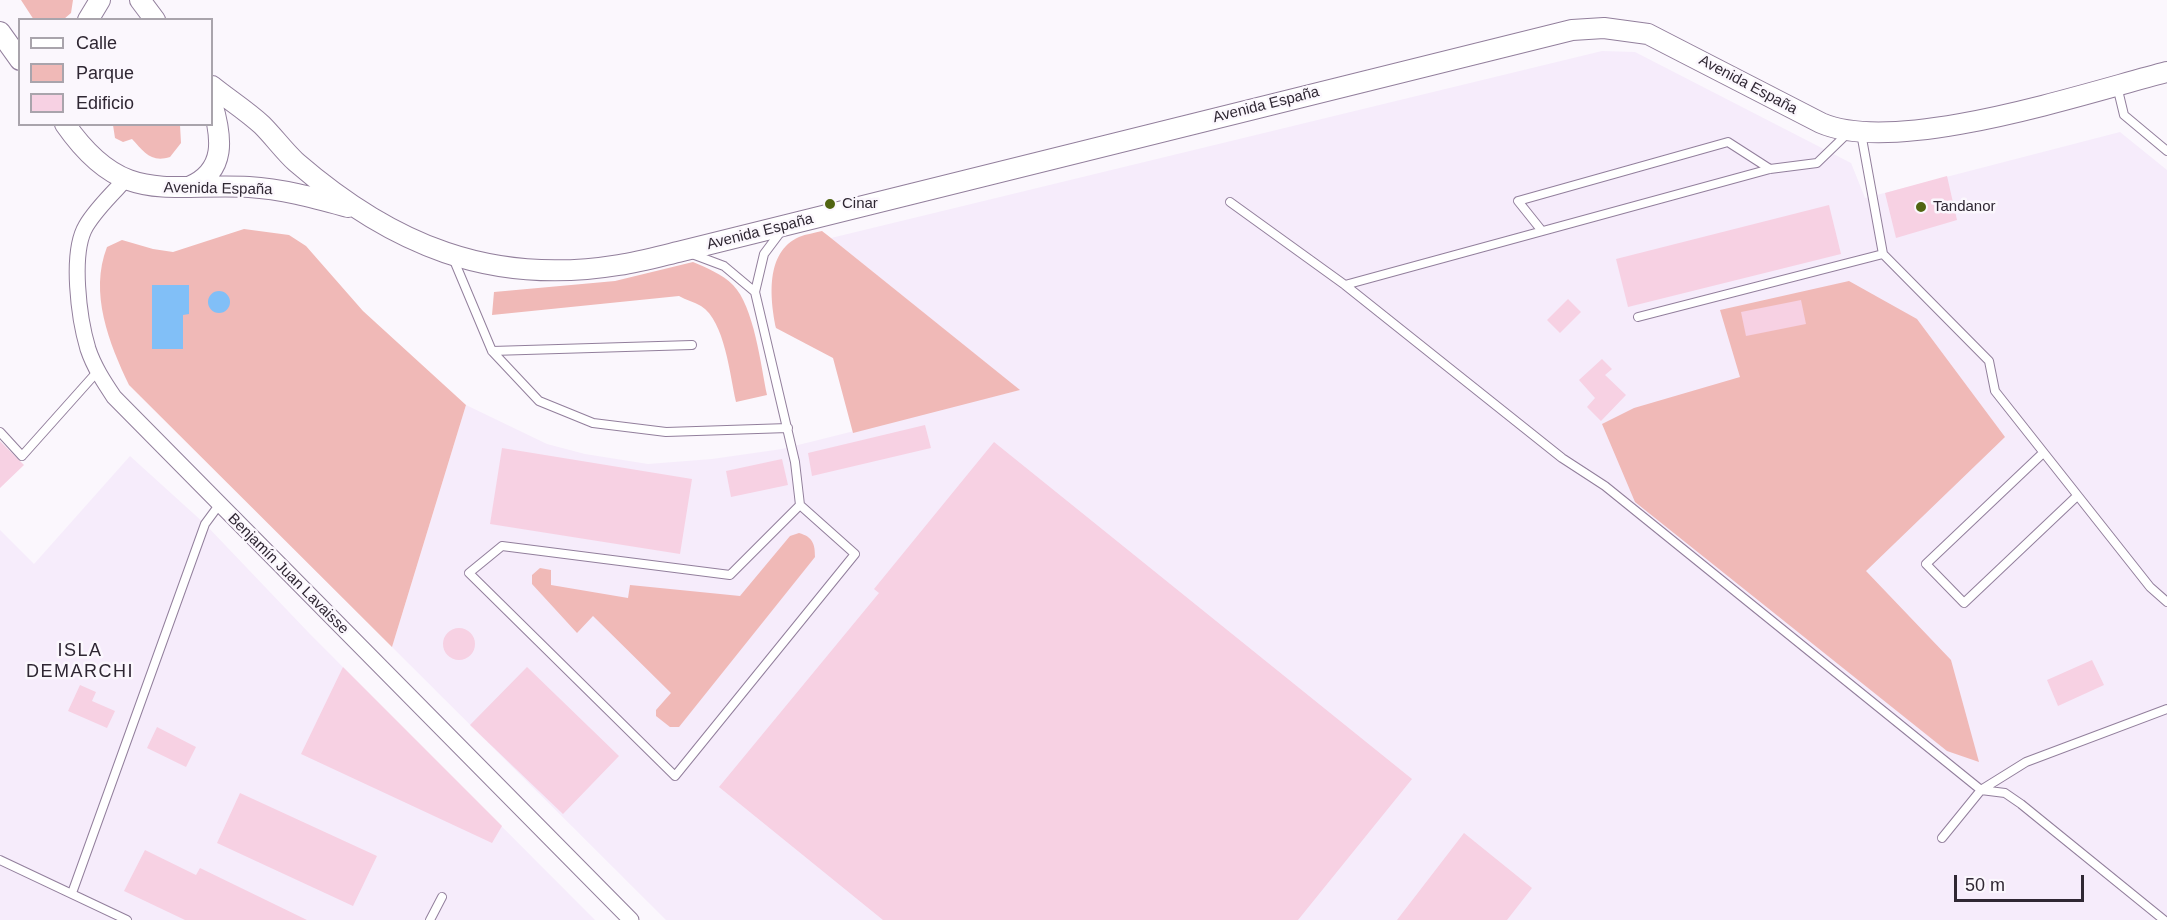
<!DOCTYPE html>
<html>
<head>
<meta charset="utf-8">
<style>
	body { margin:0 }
	#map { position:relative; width:2167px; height:920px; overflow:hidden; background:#fbf7fd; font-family:Arial,sans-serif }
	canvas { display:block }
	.legend { position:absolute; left:18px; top:18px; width:195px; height:108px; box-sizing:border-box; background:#fbf7fd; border:2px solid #a9a4ac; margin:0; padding:8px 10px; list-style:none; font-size:18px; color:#2f2733 }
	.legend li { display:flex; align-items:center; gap:12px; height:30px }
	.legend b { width:30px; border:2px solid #a9a4ac }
	.scale { position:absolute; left:1954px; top:875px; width:130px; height:27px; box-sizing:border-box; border:3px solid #2f2733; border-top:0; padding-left:8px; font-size:18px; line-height:21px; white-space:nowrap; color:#2f2733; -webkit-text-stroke:4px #fbf7fd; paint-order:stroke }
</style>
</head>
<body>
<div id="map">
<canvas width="2167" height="920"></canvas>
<ul class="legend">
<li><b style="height:8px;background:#fff"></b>Calle</li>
<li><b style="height:16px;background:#f0b9b7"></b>Parque</li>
<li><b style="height:16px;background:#f7d1e3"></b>Edificio</li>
</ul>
<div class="scale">50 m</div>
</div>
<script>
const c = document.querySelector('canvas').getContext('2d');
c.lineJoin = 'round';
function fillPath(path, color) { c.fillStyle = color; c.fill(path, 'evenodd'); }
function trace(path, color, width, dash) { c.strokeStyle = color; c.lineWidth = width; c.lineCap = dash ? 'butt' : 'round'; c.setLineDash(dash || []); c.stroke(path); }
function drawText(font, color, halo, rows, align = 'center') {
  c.font = font + ' Arial,sans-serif'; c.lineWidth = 5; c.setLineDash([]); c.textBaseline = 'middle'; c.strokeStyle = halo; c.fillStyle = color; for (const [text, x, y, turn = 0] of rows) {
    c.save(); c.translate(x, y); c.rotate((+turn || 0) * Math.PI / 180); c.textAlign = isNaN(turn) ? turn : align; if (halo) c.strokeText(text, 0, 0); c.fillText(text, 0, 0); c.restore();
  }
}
fillPath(new Path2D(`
	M1602,51L1635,52L1851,163L1865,198L2120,132L2167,170V920H666L392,647L466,405L547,444L585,454L648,464L712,459L782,449L1019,390L831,238Z
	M130,456L205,524L309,633L595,920H0V530L34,564Z`), '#f6ecfb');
fillPath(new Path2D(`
	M21,0H73L71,13L64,19L34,20Z
	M113,125H180L181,143L170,157C151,163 144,152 132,139L123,142L115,138Z
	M244,229L289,235L306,246L363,311L466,405L392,647L129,385C109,343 89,293 107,247L122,240L153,249L173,252Z
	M822,231L831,238L1020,390L853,433L833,358L776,328C770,299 765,252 799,237C806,234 815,233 822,231Z
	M693,262C707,268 722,274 733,285C754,306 761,366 767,395L736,402C730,376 725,321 701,306C694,302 686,300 679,296L492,315L494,292L615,281Z
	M1849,281L1917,319L2005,437L1866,571L1951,660L1979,762L1947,751L1635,502L1602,424L1634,408L1740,377L1720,310Z
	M799,533C813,537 815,544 815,557L679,727H670L656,716V710L671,693L593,616L577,633L532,584V575L540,568L551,570V585L628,598L630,585L740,596L790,536Z`), '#f0b9b7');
fillPath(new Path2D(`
	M152,285H189V314L183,315V349H152Z
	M208 302a11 11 0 1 1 22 0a11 11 0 1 1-22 0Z`), '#81bff7');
fillPath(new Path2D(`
	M1947,176L1957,220L1896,238L1885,193Z
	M1829,205L1841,254L1628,307L1616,259Z
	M1568,299L1581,312L1560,333L1547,320Z
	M1801,300L1806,324L1746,336L1741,312Z
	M1602,359L1612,369L1605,375L1626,395L1601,421L1587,407L1595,398L1579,380Z
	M925,425L931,448L812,476L808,453Z
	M0,441L24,465L0,488Z
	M994,442L1412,779L1298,920H883L719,787L879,593L874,589Z
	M502,448L692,479L680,554L490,524Z
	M782,459L788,485L731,497L726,471Z
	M443 644a16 16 0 1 1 32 0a16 16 0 1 1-32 0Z
	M2092,660L2104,685L2058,706L2047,680Z
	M343,667L502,826L492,843L301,754Z
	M527,667L619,756L563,814L470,725Z
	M80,685L96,692L92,701L115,711L107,728L68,711Z
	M157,727L196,747L186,767L147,748Z
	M240,793L377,856L353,906L217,843Z
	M1464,833L1532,888L1507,920H1397Z
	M145,850L196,875L200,868L307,920H185L124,891Z`), '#f7d1e3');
const lane = new Path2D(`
	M2117,86L2124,115L2167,151
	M1861,133L1883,254L1989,361L1995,391L2150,587L2167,602
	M1230,202L1345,285L1562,458L1605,486L1981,790L2005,793L2021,804L2164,920
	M782,230L764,254L755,292L795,462L800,505L855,554L675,776L469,573L502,546L730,575L800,505
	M1542,231L1518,201L1728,142L1770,169
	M692,254L724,266L755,292
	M453,258L492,351L539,401L593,423L666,432L788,428
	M1345,285L1770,169L1817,163L1849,132
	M1638,317L1883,254
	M492,351L692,345
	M0,432L22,456L97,372
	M2043,453L1926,564L1964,603L2077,496
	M1942,838L1981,790L2026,762L2167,709
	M0,860L127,920
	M72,893L205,524L219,505
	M430,920L442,897`);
const street = new Path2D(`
	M125,180C112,194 96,209 86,226C70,253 79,319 88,349C94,367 104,382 114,397L631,920`);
const secondary = new Path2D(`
	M140,0L155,20
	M88,20L100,0
	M0,32L20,60
	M212,86C228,99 247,111 262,125C274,137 284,151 296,162C392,245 491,286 619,265C640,262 661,256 682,251L1572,30L1604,28L1648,34L1821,123C1897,156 2085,93 2167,72
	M65,124C122,206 164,183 249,187C283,189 315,198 348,207
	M189,187C227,171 222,137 212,103`);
trace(lane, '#927f9c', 10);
trace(street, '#927f9c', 17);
trace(secondary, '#927f9c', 22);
trace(lane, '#fff', 8);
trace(street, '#fff', 15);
trace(secondary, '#fff', 20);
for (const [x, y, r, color] of [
	[830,204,6,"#516511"],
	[1921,207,6,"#516511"]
]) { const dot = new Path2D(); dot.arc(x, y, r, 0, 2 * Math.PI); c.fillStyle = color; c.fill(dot); trace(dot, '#fbf7fd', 2); }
drawText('15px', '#2f2733', '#fbf7fd', [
	["Avenida España",1748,85,28],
	["Avenida España",1266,105,-14],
	["Avenida España",218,189,1],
	["Avenida España",760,232,-14],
	["Benjamín Juan Lavaisse",288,574,45]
]);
drawText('15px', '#2f2733', '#fbf7fd', [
	["Cinar",842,204],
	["Tandanor",1933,207]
], 'left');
c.letterSpacing = '1.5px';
drawText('18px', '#2f2733', '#fbf7fd', [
	["ISLA",80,651],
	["DEMARCHI",80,672]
]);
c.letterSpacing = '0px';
</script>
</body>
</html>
